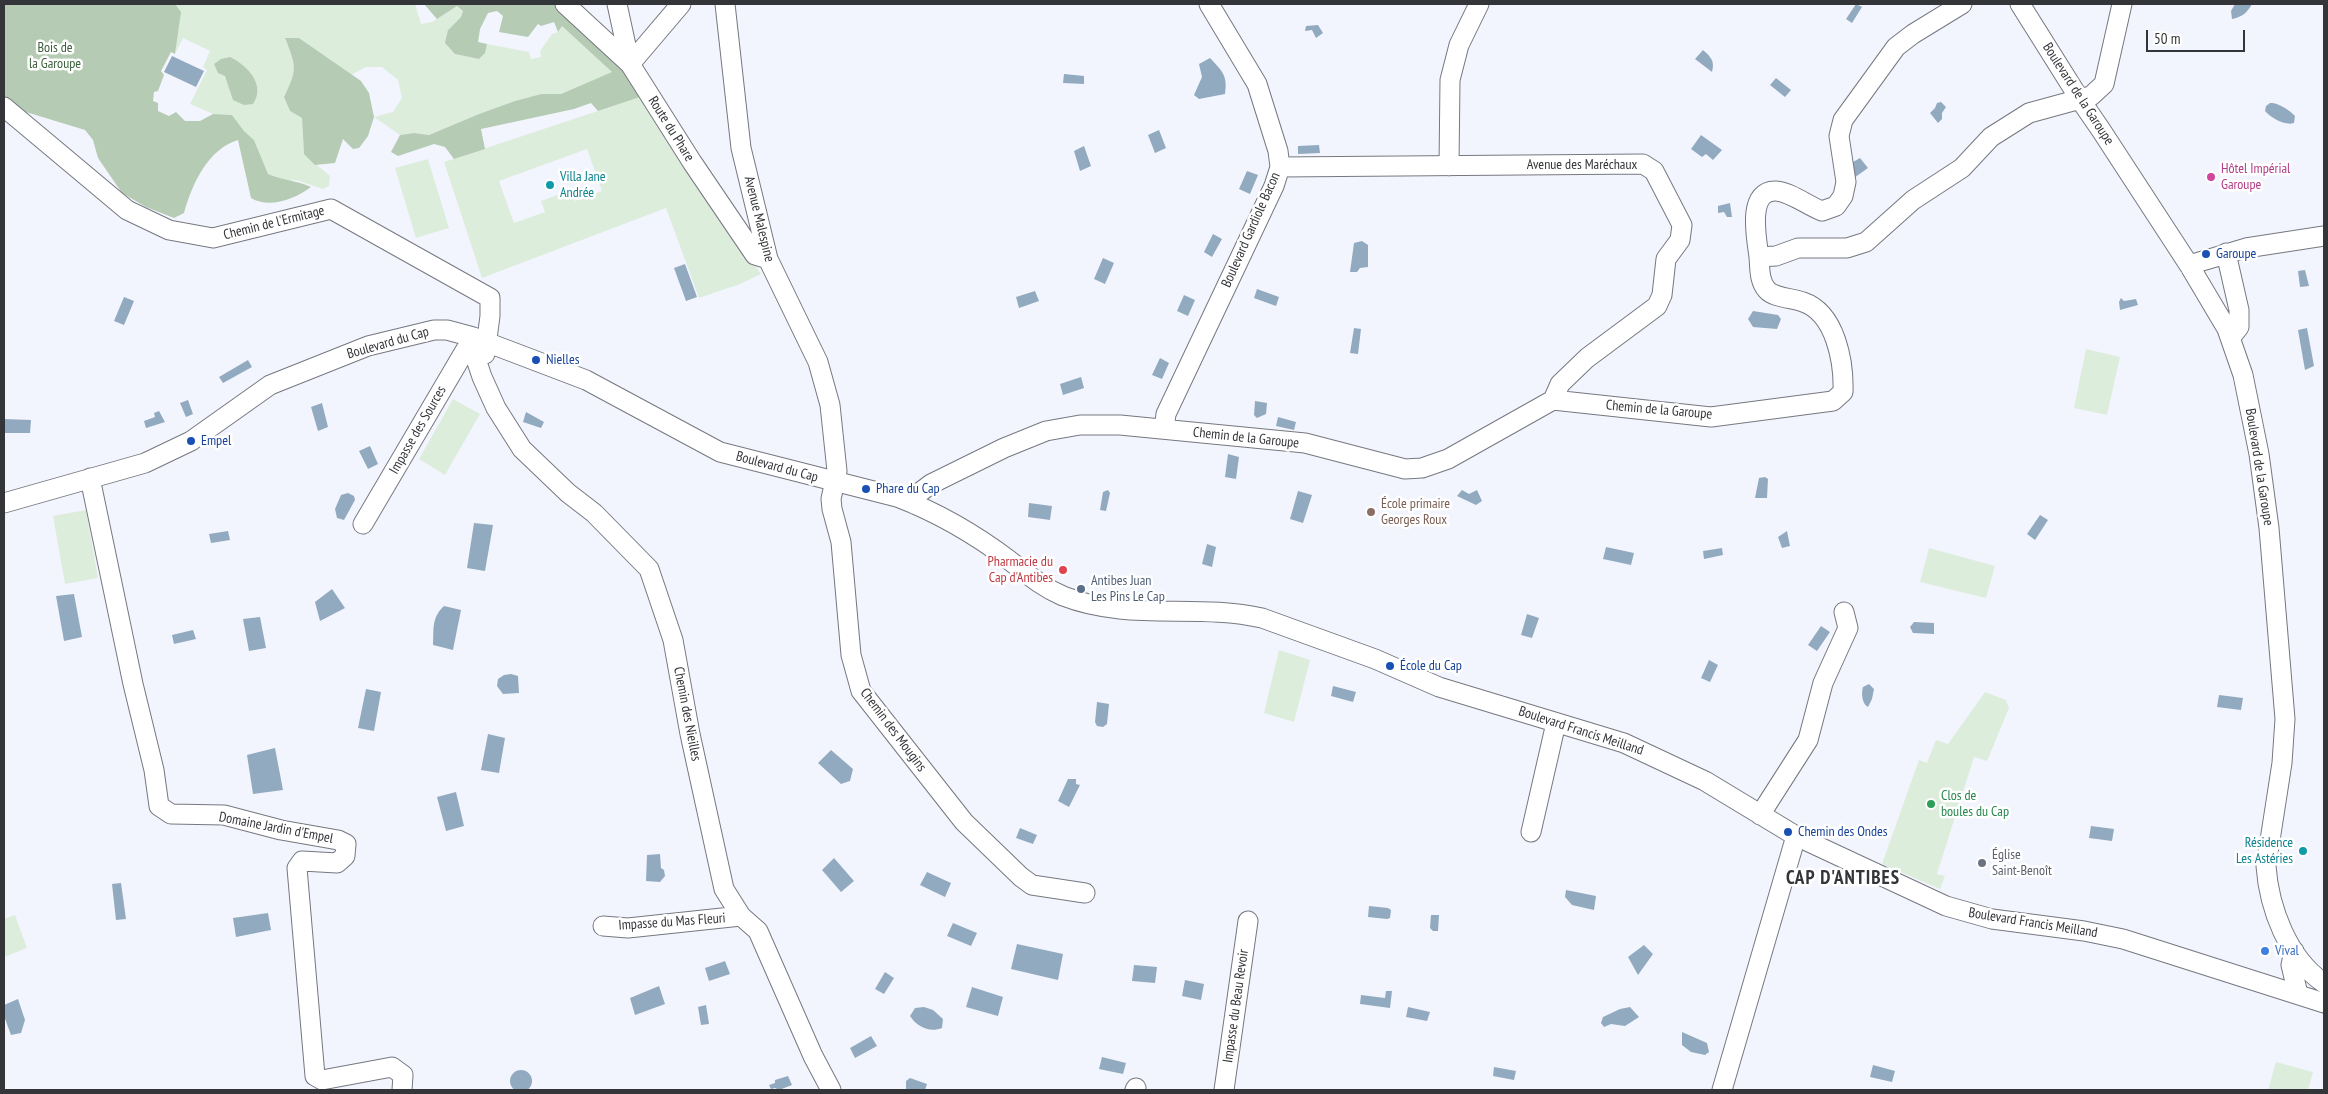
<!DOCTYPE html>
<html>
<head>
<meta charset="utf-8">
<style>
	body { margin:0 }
	#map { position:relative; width:2328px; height:1094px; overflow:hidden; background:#f3f5fe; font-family:"PT Sans Narrow",sans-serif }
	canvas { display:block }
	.frame { position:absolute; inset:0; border:5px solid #343539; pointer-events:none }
	.scale { position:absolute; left:2146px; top:30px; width:99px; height:22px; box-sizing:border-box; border:2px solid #343539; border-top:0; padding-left:6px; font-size:15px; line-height:18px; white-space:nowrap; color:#343539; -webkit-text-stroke:4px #fff; paint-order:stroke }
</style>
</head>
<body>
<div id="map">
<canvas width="2328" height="1094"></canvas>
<div class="frame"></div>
<div class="scale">50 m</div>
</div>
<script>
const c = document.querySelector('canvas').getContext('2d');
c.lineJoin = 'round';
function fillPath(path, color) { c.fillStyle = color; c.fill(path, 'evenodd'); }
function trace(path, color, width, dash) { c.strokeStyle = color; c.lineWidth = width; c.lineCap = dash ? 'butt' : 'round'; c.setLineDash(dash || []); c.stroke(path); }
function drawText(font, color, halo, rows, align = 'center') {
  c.font = font + ' "PT Sans Narrow",sans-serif'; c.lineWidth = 5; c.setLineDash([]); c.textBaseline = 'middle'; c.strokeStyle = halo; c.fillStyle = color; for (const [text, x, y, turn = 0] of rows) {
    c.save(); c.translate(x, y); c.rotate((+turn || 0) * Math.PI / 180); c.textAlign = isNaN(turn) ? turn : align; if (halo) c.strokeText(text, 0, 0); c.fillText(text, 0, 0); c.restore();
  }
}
fillPath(new Path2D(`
	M175,4H415L421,24L432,22L457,6L463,11L461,17L448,30L455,54L479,59L485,53L487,44L529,52L531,59L541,57L540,51L552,34L558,32L562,26L613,72L561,94H541L515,101L479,114L429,135L414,133L400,135L374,117L393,112L402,98L398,80L382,67H366L351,75L299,38L285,39C296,67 298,69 284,97L290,111L302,118L304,154L330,176L329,186L323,189L296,180L284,181L268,174L254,140L244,131L232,115L213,114L190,104L207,70L203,67L210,51L183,38L175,54L177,35Z
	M643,96L678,155L761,274L740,284L699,298L666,208L482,278L444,162ZM587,149L602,191L575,201L571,190L541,201L545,212L514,223L499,181Z
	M428,159L449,228L416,238L395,168Z
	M2086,349L2120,357L2107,415L2074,408Z
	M453,399L480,414L445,475L419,459Z
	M86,510L98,578L65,584L53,516Z
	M1929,548L1995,566L1986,598L1920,582Z
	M1279,650L1310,660L1294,722L1264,713Z
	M1985,692L2006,700L2009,708L1987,761L1974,757L1937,874L1945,876L1940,889L1882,864L1919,760L1927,763L1936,740L1948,744Z
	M15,915L27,948L4,957V919Z
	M2276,1062L2313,1072L2308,1090H2268Z`), '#ddeddc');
fillPath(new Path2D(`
	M4,4H175L181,12L175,54L171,52L161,71L164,75L158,91L154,92L153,101L158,103V111L169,116L176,112L185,121H200L213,114L232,115L244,131L254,140L268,174C284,181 296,180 311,187C295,199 269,209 251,198L238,140C208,149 192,184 184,213L174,218L146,207L122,193L98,158L93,140L85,130L16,109L4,98Z
	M424,4H566L630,64L643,96L598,111L591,103L574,109L481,129L485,149L454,159L445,147L434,144L398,156L391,152L400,135L414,133L429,135L479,114L515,101L541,94H561L612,72L562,26L558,32L554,22L541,26L538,24L528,37L499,32L503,16L497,11L488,13L480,29L478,42L487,44L485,53L479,59L455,54L445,43L448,30L461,17L463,11L457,6L437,19Z
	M285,38H299L361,81L369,93L374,117L368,136L359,148L353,149L343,139L335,163L315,165L304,154L302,118L290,111L284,97C298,68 296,67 285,38Z
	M230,57C248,66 266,85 253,104L244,105L233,100L225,76L218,73L214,64L221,59Z`), '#b5cbb3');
fillPath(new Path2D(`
	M1856,4L1862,7L1852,23L1846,19Z
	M2235,4H2252C2247,13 2242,17 2232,19L2231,11Z
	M1318,25L1323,33L1316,38L1312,30L1305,31L1306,26Z
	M1703,50C1711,57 1715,61 1712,72L1695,59Z
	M172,56L204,71L196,87L164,72Z
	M1210,58C1222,71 1228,75 1225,94L1199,99L1194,95L1202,77L1199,64Z
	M1064,74L1084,76V84L1063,83Z
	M1776,78L1791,90L1785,97L1770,85Z
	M1941,102L1946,107L1942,113V119L1938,123L1930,113L1935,108L1937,103Z
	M2270,103C2277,102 2290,110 2295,116L2294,123C2285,126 2271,118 2265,111L2266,106Z
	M1159,130L1166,148L1155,153L1148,135Z
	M1701,135L1722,150L1713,160L1706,154L1702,157L1691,149Z
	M1319,145L1320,153L1298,154V146Z
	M1084,146L1091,166L1080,171L1074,151Z
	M1860,158L1868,168L1854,178L1853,162Z
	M1247,171L1258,175L1250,194L1239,189Z
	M1730,203L1732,217H1727L1724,212L1718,213V206Z
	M1213,234L1222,239L1212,257L1204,252Z
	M1362,241L1368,245V267L1360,268L1357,272H1350L1354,243Z
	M1103,258L1114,263L1105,284L1094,279Z
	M685,264L697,297L686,301L674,268Z
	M2305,270L2309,286L2300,287L2298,271Z
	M1257,289L1279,297L1276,306L1254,298Z
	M1035,291L1039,301L1019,308L1016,297Z
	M1184,295L1195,300L1188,316L1177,311Z
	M124,297L134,301L124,325L114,321Z
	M2121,298L2124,301L2136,299L2138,305L2120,310L2119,302Z
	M1753,311L1778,315L1781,319L1777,329L1753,327L1748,319Z
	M1354,328L1361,329L1358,354L1350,353Z
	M2307,328L2314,366L2305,370L2298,330Z
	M1160,358L1169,363L1162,379L1152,375Z
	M248,360L252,367L223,383L219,377Z
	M1081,377L1084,388L1063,395L1060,384Z
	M188,400L193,414L186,417L180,403Z
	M1255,401L1267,403L1266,414L1257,418L1254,415Z
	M322,403L328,427L318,431L311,407Z
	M159,411L165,422L146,428L144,421L155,417L154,413Z
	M526,412L544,422L541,428L523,422Z
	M1278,417L1296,422L1294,430L1276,426Z
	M4,419L31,420L30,433H4Z
	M370,446L378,464L368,469L359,451Z
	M1228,454L1239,457L1236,479L1225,477Z
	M1765,477L1768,479L1767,498H1755L1759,478Z
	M1108,490L1110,493L1106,511L1100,510L1103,492Z
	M1462,490L1469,494L1477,490L1482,501L1476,505L1457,496Z
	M1298,491L1312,495L1303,523L1290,519Z
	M348,493L354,496L355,500L344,520L337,518L335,509L341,495Z
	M1029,503L1052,506L1050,520L1028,517Z
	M2040,515L2048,520L2035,540L2027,534Z
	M474,523L493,525L485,571L467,568Z
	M228,531L230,540L211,543L209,534Z
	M1787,531L1790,546L1782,548L1778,537Z
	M1207,544L1216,547L1212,567L1202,564Z
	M1606,547L1634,553L1631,565L1603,559Z
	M1722,548L1723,555L1704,559L1703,551Z
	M332,589L345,608L320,621L315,602Z
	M74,594L82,637L64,641L56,596Z
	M444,606L461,610L453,650L433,645C434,630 431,618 444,606Z
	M1527,614L1539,618L1532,638L1521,635Z
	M260,617L266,648L249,651L243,619Z
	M1914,622L1934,623V634L1913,633L1910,627Z
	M1821,626L1830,632L1817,651L1808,645Z
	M193,630L196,639L174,644L172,635Z
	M1709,660L1718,665L1710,682L1701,678Z
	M511,674L518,676L519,693L503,694L497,686L498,679L504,675Z
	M1869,684L1874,689L1872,699L1868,707C1862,704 1861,693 1863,687Z
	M1333,686L1356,692L1353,702L1331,696Z
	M366,689L381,692L374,731L358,728Z
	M2219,695L2243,698L2241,710L2217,707Z
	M1097,702L1109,704L1107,724L1103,727L1097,726L1095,722Z
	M488,734L505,738L499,773L481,770Z
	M275,748L283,790L253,794L247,755Z
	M831,750L853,769L850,781L841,784L818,763Z
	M1068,779H1076V784L1080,785L1069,807L1058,801Z
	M456,792L464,826L446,831L437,797Z
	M2091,826L2114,829L2112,841L2089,838Z
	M1020,828L1037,835L1033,844L1016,838Z
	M660,854L661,868L664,870L665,876L660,882L646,881L647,855Z
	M834,858L854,881L841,892L822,870Z
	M927,872L951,883L945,897L920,885Z
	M121,883L126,919L116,920L112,884Z
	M1566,890L1596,896L1594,910L1572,905L1565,897Z
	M1369,906L1388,908L1391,910L1390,918L1387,919L1368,917Z
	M268,913L271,930L236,937L233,918Z
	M1431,915H1439L1438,931H1433L1430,928Z
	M953,923L977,933L971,946L947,936Z
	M1017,944L1063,954L1058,980L1011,969Z
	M1644,945L1653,954L1638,975L1628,957Z
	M725,961L730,974L709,981L705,968Z
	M1134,965L1157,967L1155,983L1132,981Z
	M885,972L894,978L884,994L875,989Z
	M1185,980L1204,984L1201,1000L1182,996Z
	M659,986L665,1004L635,1015L630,998Z
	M972,987L1003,997L998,1016L966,1007Z
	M1386,991H1392L1390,1008L1360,1004L1361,995L1385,998Z
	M18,999L25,1020L21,1033L11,1035L4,1016V1005Z
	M706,1005L709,1024L701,1025L698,1007Z
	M924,1007L933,1010L943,1019L942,1028C930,1033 917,1027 910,1016L915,1008Z
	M1408,1007L1430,1012L1427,1021L1406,1017Z
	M1630,1007L1639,1017L1625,1026L1611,1024L1604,1027L1601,1023L1603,1017L1620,1009Z
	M1682,1032L1707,1043L1709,1052L1705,1055L1691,1052L1682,1045Z
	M871,1036L877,1046L855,1058L850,1048Z
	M1102,1057L1126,1063L1123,1074L1099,1069Z
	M1873,1065L1895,1071L1892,1082L1870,1077Z
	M1494,1067L1516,1071L1514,1080L1493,1076Z
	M510 1081a11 11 0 1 1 22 0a11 11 0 1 1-22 0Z
	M788,1076L792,1085L779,1090L775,1088L771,1089L769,1085L775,1083V1080Z
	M910,1078L927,1084L925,1090L906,1089V1081Z`), '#92aabf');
const minor = new Path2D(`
	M565,4L630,64L692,162L755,255L768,259
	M617,4L630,64
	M725,4L741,148L768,259L818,362L830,405L837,471L831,499L832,509L841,542L851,655L861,691L964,822L1021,877L1032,885L1085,893
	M2020,4L2079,98L2101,130L2189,265L2227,329L2243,375L2259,454L2269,528L2285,719L2282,763L2266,866C2269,908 2288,959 2324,983
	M630,64L681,4
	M4,107L127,210L169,230L213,238L331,209L490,298V316L485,354
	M1449,166L1450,80L1459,45L1479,4
	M1280,167L1643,164L1654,171L1682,225L1680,240L1666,259L1662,295L1657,306L1587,358L1560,384L1553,400
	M2226,253L2239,310V327L2231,337
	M1759,257C1757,240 1746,190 1776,191C1791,192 1808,206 1822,211L1836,206L1843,196L1846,182L1839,136L1843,120L1896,47L1913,34L1962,4
	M2189,265L2246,248L2324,236
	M473,337V350L482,377L496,408L522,449L568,493L594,513L649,569L673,640L690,734L724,889L741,916L758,931L813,1056L831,1090
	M1164,429L1166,414L1274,186L1280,167L1278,151L1257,84L1209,4
	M90,478L133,684L154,770L159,806L171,814L224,815L281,830L338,840L346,844L345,856L337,863L302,861L297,868L315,1076L322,1080L392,1067L403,1075L402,1090
	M4,503L145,463L191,441L270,385L368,346L434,330H447L473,337L586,380L720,452L897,497C936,512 976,535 1009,560C1027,574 1042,587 1063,596C1130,622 1195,603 1262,618L1375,659L1439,687L1624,743L1705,781L1796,836L1946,906L1992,919L2084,931L2123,939L2324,1003
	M914,504L919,493L931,484L1004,448L1046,431L1080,425H1120L1305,443L1405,469L1422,468L1448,459L1553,400L1711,417L1833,401L1843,392C1844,363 1836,313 1803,302C1793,298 1774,298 1767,290C1759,281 1760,269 1759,257L1776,256L1798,248H1847L1866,242L1913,200L1962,168L1991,137L2029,113L2091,96L2104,84L2122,4
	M363,524L473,337
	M1760,815L1808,740L1823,683L1848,628L1844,612
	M1531,832L1556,723
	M603,926L628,928L741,916
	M2294,951L2291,965L2298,994
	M1135,1090L1136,1088
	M1224,1090L1248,921
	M1722,1090L1796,836`);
trace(minor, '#767880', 21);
trace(minor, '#fff', 19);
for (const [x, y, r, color] of [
	[2211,177,5,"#d1479c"],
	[550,185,5,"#0f9aa8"],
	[2206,254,5,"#1a4fb4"],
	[536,360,5,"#1a4fb4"],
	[191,441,5,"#1a4fb4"],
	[866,489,5,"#1a4fb4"],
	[1371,512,5,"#8d6e63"],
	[1063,570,5,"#e0444e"],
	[1081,589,5,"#5c6f8a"],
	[1390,666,5,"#1a4fb4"],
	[1931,804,5,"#2e9e5b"],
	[1788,832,5,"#1a4fb4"],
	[2303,851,5,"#0f9aa8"],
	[1982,863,5,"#6b7280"],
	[2265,951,5,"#3f7fe0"]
]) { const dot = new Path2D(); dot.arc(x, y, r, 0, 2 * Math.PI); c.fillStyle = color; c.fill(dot); trace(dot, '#fff', 2); }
drawText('14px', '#3e613d', '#fff', [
	["Bois de",55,48],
	["la Garoupe",55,64]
]);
drawText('14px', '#343539', '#fff', [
	["Boulevard de la Garoupe",2078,94,57],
	["Route du Phare",671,129,58],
	["Avenue des Maréchaux",1582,165],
	["Avenue Malespine",759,219,76],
	["Chemin de l'Ermitage",274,223,-14],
	["Boulevard Gardiole Bacon",1251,230,-66],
	["Boulevard du Cap",388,343,-16],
	["Chemin de la Garoupe",1659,410,5],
	["Impasse des Sources",418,430,-60],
	["Chemin de la Garoupe",1246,438,6],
	["Boulevard du Cap",777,467,15],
	["Boulevard de la Garoupe",2259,467,81],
	["Chemin des Nieilles",687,714,79],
	["Chemin des Mougins",893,730,53],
	["Boulevard Francis Meilland",1581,731,18],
	["Domaine Jardin d'Empel",276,828,11],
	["Impasse du Mas Fleuri",672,922,-4],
	["Boulevard Francis Meilland",2033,923,9],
	["Impasse du Beau Revoir",1236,1006,-82]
]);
drawText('14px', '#b23c85', '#fff', [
	["Hôtel Impérial",2221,169],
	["Garoupe",2221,185]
], 'left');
drawText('14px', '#0d838f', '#fff', [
	["Villa Jane",560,177],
	["Andrée",560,193],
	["Résidence",2293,843,"right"],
	["Les Astéries",2293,859,"right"]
], 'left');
drawText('14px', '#164399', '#fff', [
	["Garoupe",2216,254],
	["Nielles",546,360],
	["Empel",201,441],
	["Phare du Cap",876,489],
	["École du Cap",1400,666],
	["Chemin des Ondes",1798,832]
], 'left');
drawText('14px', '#785e54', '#fff', [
	["École primaire",1381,504],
	["Georges Roux",1381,520]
], 'left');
drawText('14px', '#be3a42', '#fff', [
	["Pharmacie du",1053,562],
	["Cap d'Antibes",1053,578]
], 'right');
drawText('14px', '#4e5e75', '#fff', [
	["Antibes Juan",1091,581],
	["Les Pins Le Cap",1091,597]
], 'left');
drawText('14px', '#27864d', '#fff', [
	["Clos de",1941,796],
	["boules du Cap",1941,812]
], 'left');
drawText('14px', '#5b616d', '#fff', [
	["Église",1992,855],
	["Saint-Benoît",1992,871]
], 'left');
drawText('14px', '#366cbe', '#fff', [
	["Vival",2275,951]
], 'left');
c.letterSpacing = '1px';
drawText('bold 19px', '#343539', '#fff', [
	["CAP D'ANTIBES",1843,879]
]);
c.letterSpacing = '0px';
</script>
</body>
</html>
